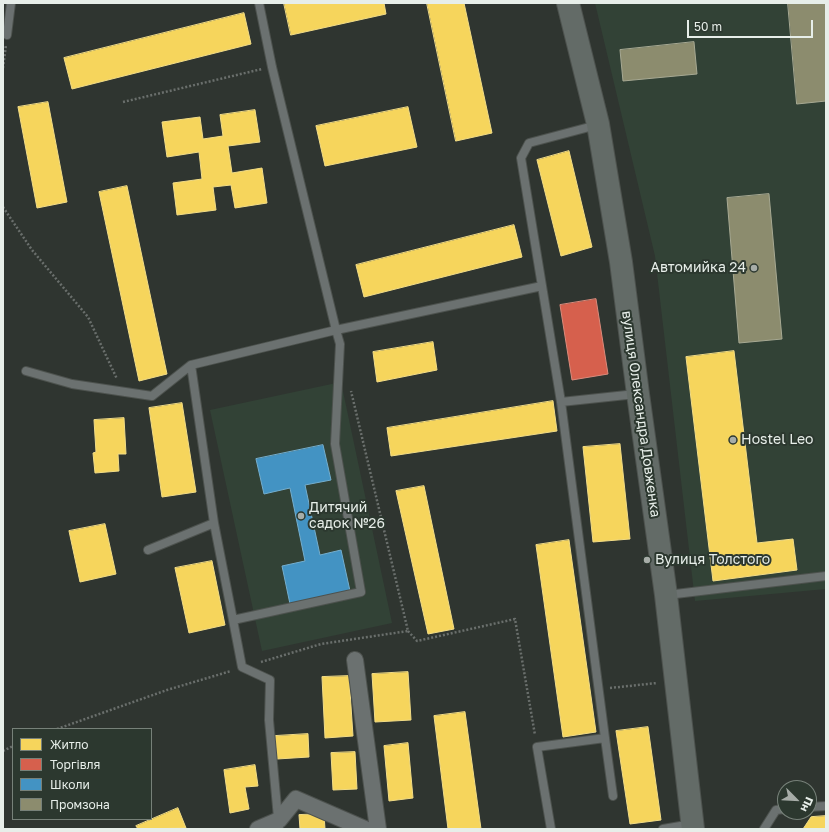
<!DOCTYPE html>
<html>
<head>
<meta charset="utf-8">
<style>
	body { margin:0 }
	#map { position:relative; width:829px; height:832px; overflow:hidden; background:#2f3530; font-family:"Golos Text",sans-serif }
	canvas { display:block }
	.frame { position:absolute; inset:0; border:4px solid #e7eee9; pointer-events:none }
	.legend { position:absolute; left:12px; top:728px; width:140px; height:92px; box-sizing:border-box; background:#2c382f; border:1px solid #778179; margin:0; padding:5px 7px; list-style:none; font-size:12px; color:#e7eee9 }
	.legend li { display:flex; align-items:center; gap:8px; height:20px }
	.legend b { width:20px; border:1px solid #778179 }
	.north { position:absolute; left:777px; top:780px; width:40px; height:40px; box-sizing:border-box; background:#2c382f; border:1px solid #778179; border-radius:50%; rotate:114deg; font-size:11px; font-weight:700; line-height:16px; text-align:center; color:#e7eee9 }
	.north::after { content:''; display:block; margin:auto; width:14px; height:18px; background:#a7ada8; clip-path:polygon(50% 0,100% 100%,50% 72%,0 100%) }
	.scale { position:absolute; left:687px; top:20px; width:126px; height:18px; box-sizing:border-box; border:2px solid #e7eee9; border-top:0; padding-left:5px; font-size:12px; line-height:14px; white-space:nowrap; color:#e7eee9; -webkit-text-stroke:3px #2c382f; paint-order:stroke }
</style>
</head>
<body>
<div id="map">
<canvas width="829" height="832"></canvas>
<div class="frame"></div>
<ul class="legend">
<li><b style="height:11px;background:#f6d55c"></b>Житло</li>
<li><b style="height:11px;background:#d6604d"></b>Торгівля</li>
<li><b style="height:11px;background:#4393c3"></b>Школи</li>
<li><b style="height:11px;background:#8c8c6e"></b>Промзона</li>
</ul>
<div class="north">Пн</div>
<div class="scale">50 m</div>
</div>
<script>
const c = document.querySelector('canvas').getContext('2d');
c.lineJoin = 'round';
function fillPath(path, color) { c.fillStyle = color; c.fill(path, 'evenodd'); }
function trace(path, color, width, dash) { c.strokeStyle = color; c.lineWidth = width; c.lineCap = dash ? 'butt' : 'round'; c.setLineDash(dash || []); c.stroke(path); }
function drawText(font, color, halo, rows, align = 'center') {
  c.font = font + ' "Golos Text",sans-serif'; c.lineWidth = 4; c.setLineDash([]); c.textBaseline = 'middle'; c.strokeStyle = halo; c.fillStyle = color; for (const [text, x, y, turn = 0] of rows) {
    c.save(); c.translate(x, y); c.rotate((+turn || 0) * Math.PI / 180); c.textAlign = isNaN(turn) ? turn : align; if (halo) c.strokeText(text, 0, 0); c.fillText(text, 0, 0); c.restore();
  }
}
fillPath(new Path2D(`
	M595,3H826V589L695,601L655,256Z
	M341,382L392,623L262,651L210,410Z`), '#324236');
const homes = new Path2D(`
	M284,3H384L386,14L291,35Z
	M427,3H464L492,133L456,141Z
	M244,13L251,44L72,89L64,58Z
	M48,102L67,202L37,208L18,107Z
	M408,107L417,147L325,166L316,126Z
	M255,110L260,142L228,146L232,173L262,168L267,203L235,208L231,185L213,187L216,210L177,215L173,183L202,179L199,152L167,157L162,122L200,117L203,139L223,136L220,115Z
	M569,151L592,247L561,256L537,160Z
	M127,186L167,374L139,381L99,192Z
	M514,225L522,257L364,297L356,265Z
	M433,342L437,370L377,382L373,352Z
	M734,351L757,543L793,539L797,570L713,581L686,357Z
	M553,401L557,431L391,456L387,428Z
	M182,403L196,492L162,497L149,408Z
	M124,418L126,454H118L119,471L95,473L93,453L96,452L94,420Z
	M620,444L630,539L593,542L583,447Z
	M424,486L454,629L428,634L396,491Z
	M105,524L116,574L80,582L69,531Z
	M569,540L596,732L563,737L536,545Z
	M212,561L225,625L189,633L175,568Z
	M408,672L411,720L375,722L372,674Z
	M349,676L353,736L325,738L322,677Z
	M465,712L481,829H448L434,716Z
	M648,727L661,820L630,824L616,731Z
	M308,734L309,757L277,759L275,736Z
	M408,743L413,798L389,801L384,746Z
	M355,752L357,789L333,790L331,753Z
	M255,765L258,786L245,787L249,809L230,813L224,770Z
	M178,808L186,828L138,829L136,826Z
	M324,814L325,829H300L299,815Z
	M826,816V829H803L811,817Z`);
fillPath(homes, '#f6d55c');
trace(homes, '#f2dc86', 1);
const shops = new Path2D(`
	M596,299L608,374L572,380L560,305Z`);
fillPath(shops, '#d6604d');
trace(shops, '#db8b7c', 1);
const schools = new Path2D(`
	M323,445L331,480L305,485L320,555L341,550L350,591L290,604L282,566L305,561L290,488L264,494L256,459Z`);
fillPath(schools, '#4393c3');
trace(schools, '#74aece', 1);
const industry = new Path2D(`
	M788,3H826V101L797,104Z
	M694,42L697,74L623,81L620,50Z
	M769,194L782,339L739,343L727,198Z`);
fillPath(industry, '#8c8c6e');
trace(industry, '#a7a993', 1);
const service = new Path2D(`
	M259,3L272,67L336,330L542,286L561,402L636,394
	M7,35L11,3
	M542,286L521,158L529,143L597,125
	M26,371L72,384L152,396L191,365L336,330L340,344L335,444L361,592L233,620L242,667L270,680L269,720L279,829
	M561,402L605,738
	M214,523L233,620
	M148,550L214,523L191,365
	M667,595L826,576
	M809,807L826,806
	M551,829L537,747L605,738L613,796
	M663,829L692,824
	M764,829L776,810L785,809`);
const minor = new Path2D(`
	M355,660L378,829
	M258,829L279,820L296,799L365,829`);
const secondary = new Path2D(`
	M568,3L598,124L621,262L638,394L666,595L693,829`);
trace(service, '#4d524e', 10);
trace(minor, '#4d524e', 18);
trace(secondary, '#4d524e', 24);
trace(new Path2D(`
	M3,68L6,45
	M123,102L262,69
	M3,207L32,250L88,317L117,379
	M408,631L417,641L515,619L535,735
	M261,662L321,644L408,631L351,391
	M610,688L657,683
	M57,729L167,690L231,671
	M3,751L13,746`), '#6a6f6c', 2.5, [2, 2]);
trace(service, '#6b7170', 8);
trace(minor, '#6b7170', 16);
trace(secondary, '#636b67', 22);
for (const [x, y, r, color] of [
	[754,268,4,"#a7ada8"],
	[733,440,4,"#a7ada8"],
	[301,516,4,"#a7ada8"],
	[647,560,4,"#a7ada8"]
]) { const dot = new Path2D(); dot.arc(x, y, r, 0, 2 * Math.PI); c.fillStyle = color; c.fill(dot); trace(dot, '#2c382f', 1.5); }
drawText('14px', '#e7eee9', '#2c382f', [
	["Автомийка 24",746,268,"right"],
	["Hostel Leo",741,440],
	["Дитячий",309,508],
	["садок №26",309,524],
	["Вулиця Толстого",655,560]
], 'left');
drawText('14px', '#e7eee9', '#2c382f', [
	["вулиця Олександра Довженка",641,414,82]
]);
</script>
</body>
</html>
